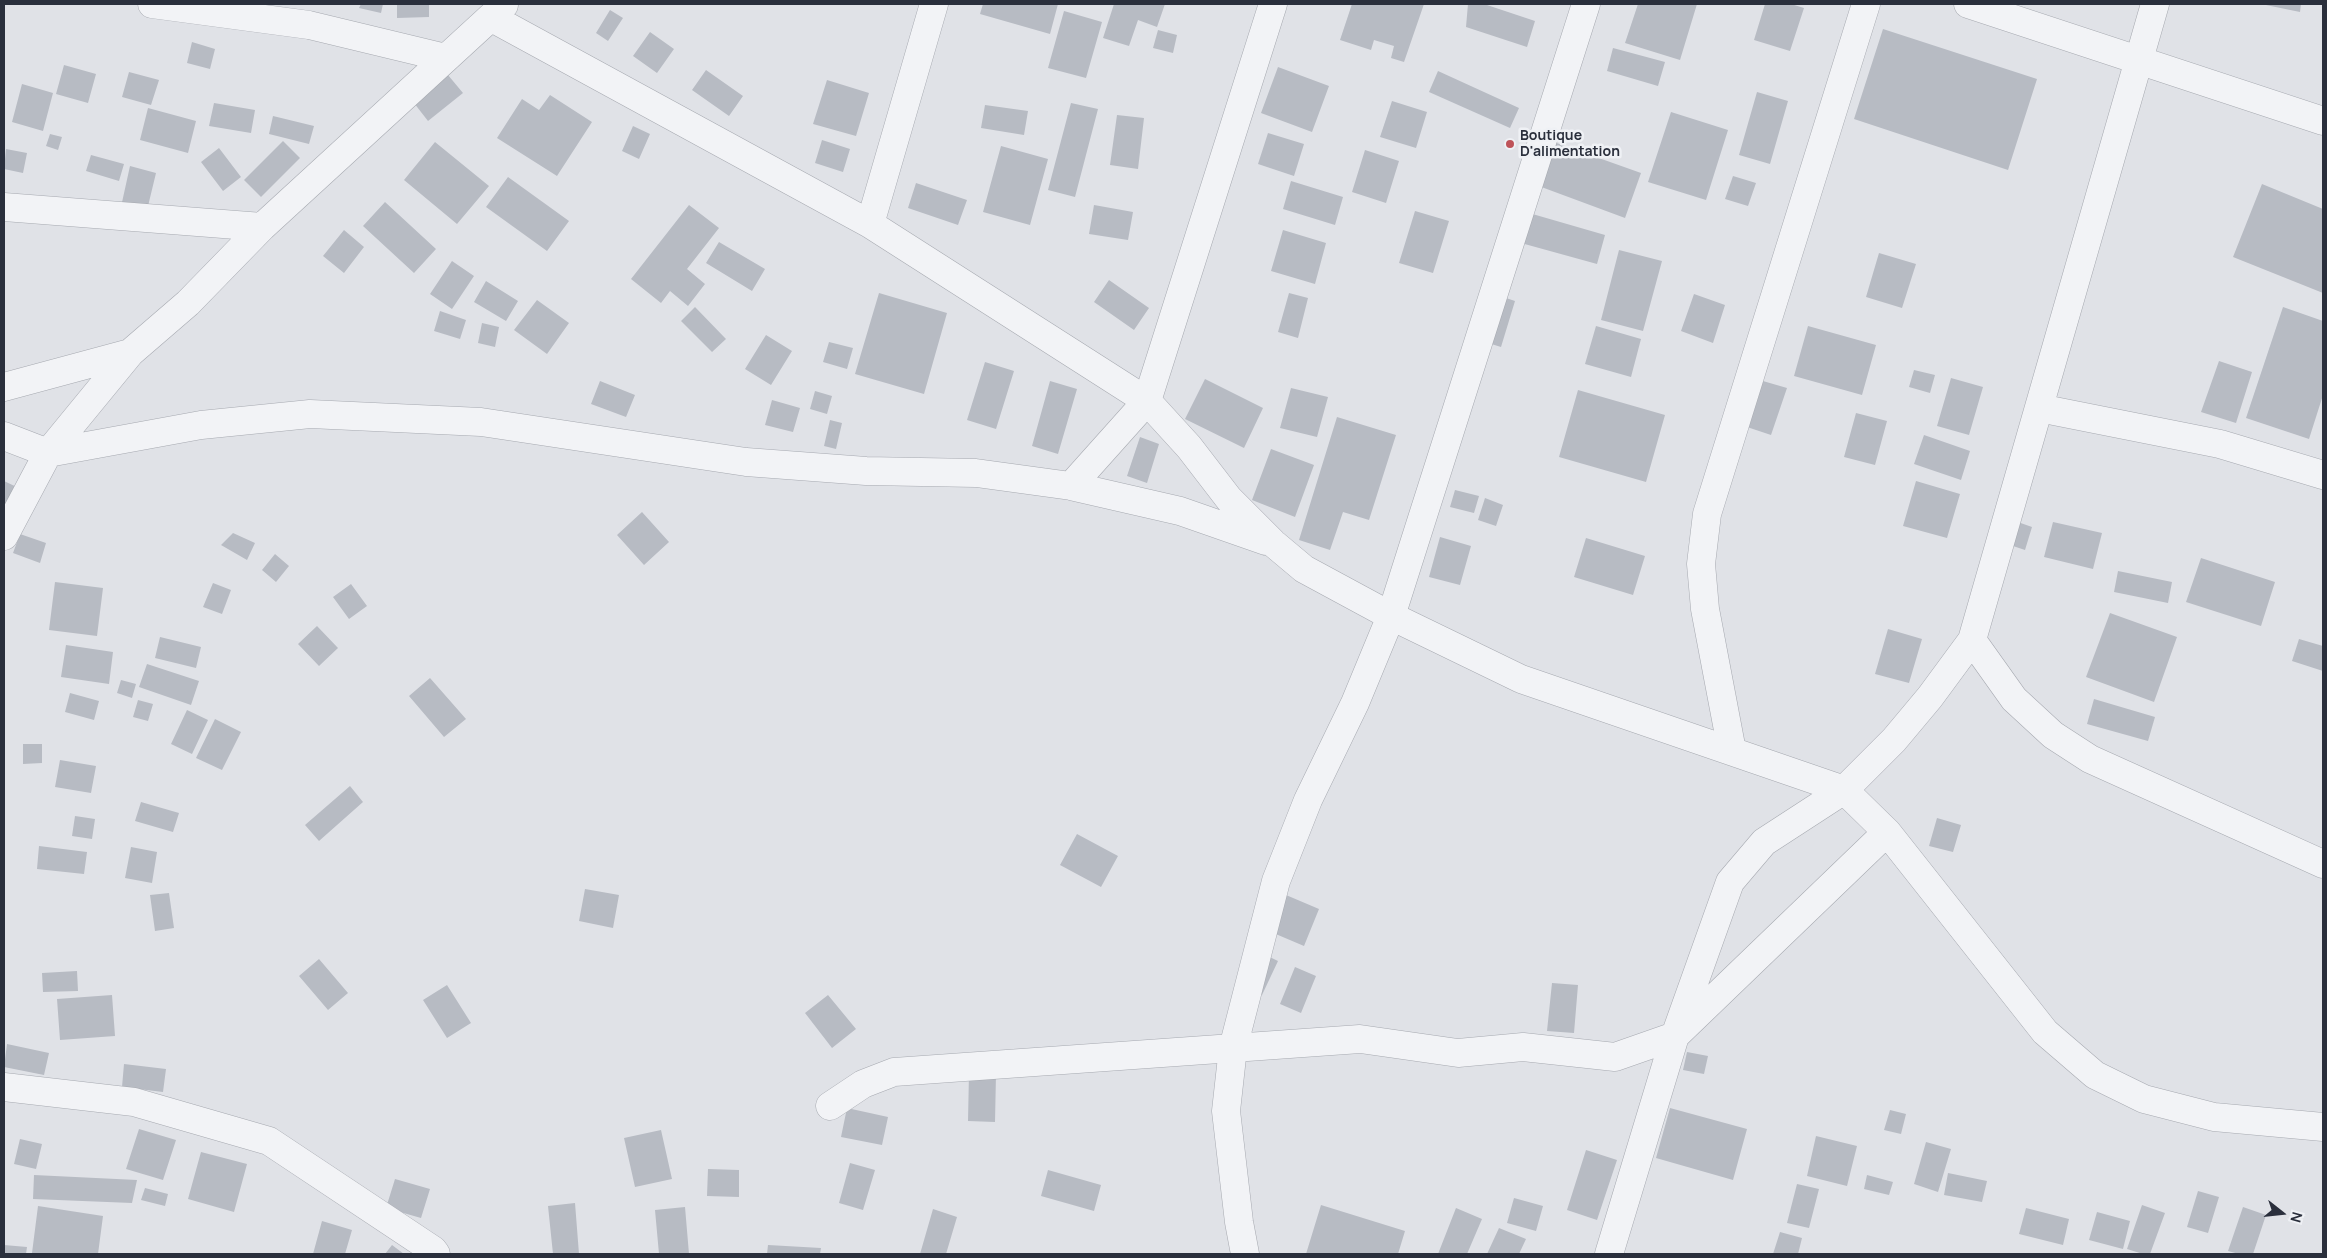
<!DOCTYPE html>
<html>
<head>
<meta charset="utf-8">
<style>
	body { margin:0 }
	#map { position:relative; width:2327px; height:1258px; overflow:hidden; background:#e0e2e7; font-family:Manrope,sans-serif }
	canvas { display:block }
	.frame { position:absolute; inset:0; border:5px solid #2a2f3c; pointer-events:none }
	.north { position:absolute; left:2257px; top:1188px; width:50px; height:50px; -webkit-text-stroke:4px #eff1f5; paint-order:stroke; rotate:106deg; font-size:14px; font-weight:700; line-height:20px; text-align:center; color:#2a2f3c }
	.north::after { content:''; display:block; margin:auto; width:18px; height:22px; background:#2a2f3c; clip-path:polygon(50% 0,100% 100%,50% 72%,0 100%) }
</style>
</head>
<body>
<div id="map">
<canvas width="2327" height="1258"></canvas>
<div class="frame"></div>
<div class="north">N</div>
</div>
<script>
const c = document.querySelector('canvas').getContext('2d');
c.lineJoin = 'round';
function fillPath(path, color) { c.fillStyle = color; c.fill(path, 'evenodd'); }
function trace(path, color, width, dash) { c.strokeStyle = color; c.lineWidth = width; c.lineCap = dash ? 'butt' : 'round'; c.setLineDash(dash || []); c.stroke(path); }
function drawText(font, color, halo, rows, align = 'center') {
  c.font = font + ' Manrope,sans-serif'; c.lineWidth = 5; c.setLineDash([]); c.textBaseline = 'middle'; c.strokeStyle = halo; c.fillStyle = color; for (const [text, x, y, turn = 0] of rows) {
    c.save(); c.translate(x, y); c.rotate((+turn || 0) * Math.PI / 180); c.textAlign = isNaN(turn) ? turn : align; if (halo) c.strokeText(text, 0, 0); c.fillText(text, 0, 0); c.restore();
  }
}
fillPath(new Path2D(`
	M361,4H383L381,13L359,8Z
	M397,4H429V17L397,18Z
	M983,4H1058L1050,34L980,14Z
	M1114,4H1165L1157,27L1138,20L1129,46L1103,38Z
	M1352,4H1424L1404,62L1391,58L1394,46L1374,40L1371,50L1340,40Z
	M1468,4H1484L1535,21L1527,47L1466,27Z
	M1638,4H1697L1680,60L1625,43Z
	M1765,4H1791L1804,8L1790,51L1754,40Z
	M2261,4H2301L2300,12Z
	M610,10L623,18L608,41L596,33Z
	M1064,11L1102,22L1086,78L1048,68Z
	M1883,29L2037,79L2008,170L1854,119Z
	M1158,30L1177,35L1173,53L1153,48Z
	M650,32L674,49L657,73L633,56Z
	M192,42L215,49L210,69L187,63Z
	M1613,48L1665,62L1658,86L1607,71Z
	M64,65L96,74L88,103L56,94Z
	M1278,67L1329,86L1312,132L1261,113Z
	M706,70L743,96L729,116L692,90Z
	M1438,71L1519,108L1510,128L1429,92Z
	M129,72L159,80L151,105L122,97Z
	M448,75L463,93L428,121L414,103Z
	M827,80L869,93L856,136L813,124Z
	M22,84L53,93L43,131L12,122Z
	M1757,92L1788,101L1770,164L1739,155Z
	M550,95L592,122L557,176L497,138L522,99L539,110Z
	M1392,101L1427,112L1416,148L1380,137Z
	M214,103L255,110L251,133L209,126Z
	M1071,103L1098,109L1075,197L1048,190Z
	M985,105L1028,111L1024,135L981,128Z
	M148,108L196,121L188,153L140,140Z
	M1671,112L1728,130L1706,200L1648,182Z
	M1117,115L1144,118L1138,169L1110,165Z
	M273,116L314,126L309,144L269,134Z
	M633,126L650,134L639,159L622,151Z
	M1268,133L1304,144L1294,176L1258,164Z
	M50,134L62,137L58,150L46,146Z
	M822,140L850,149L843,172L815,163Z
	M283,141L300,158L261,197L244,180Z
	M1551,141L1641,173L1625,218L1536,185Z
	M435,142L489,186L457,224L404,180Z
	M1001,146L1048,159L1030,225L983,212Z
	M219,148L241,177L223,191L201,162Z
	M6,149L27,153L23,173L4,169Z
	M1365,150L1399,161L1386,203L1352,192Z
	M91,155L124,164L119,181L86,171Z
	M130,166L156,173L142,231L117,225Z
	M1733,176L1756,183L1748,206L1725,199Z
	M508,177L569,221L547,251L486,207Z
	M1291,181L1343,197L1335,225L1283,209Z
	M916,183L967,200L958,225L908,208Z
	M2262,184L2323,209V293L2233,257Z
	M385,202L436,249L414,273L363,226Z
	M689,205L719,228L687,269L705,284L688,306L670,291L661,303L631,279Z
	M1094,205L1133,212L1128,240L1089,234Z
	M1415,211L1449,221L1433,273L1399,263Z
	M1529,213L1605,235L1597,264L1521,243Z
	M344,230L364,247L344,273L323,256Z
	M1283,230L1326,243L1315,284L1271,271Z
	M719,242L765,269L752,291L706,263Z
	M1619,250L1662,261L1643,331L1601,320Z
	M1879,253L1916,264L1902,308L1866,297Z
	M452,261L474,276L452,309L430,294Z
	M1109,280L1149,308L1134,330L1094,302Z
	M486,281L518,301L506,321L474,302Z
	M879,293L947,313L924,394L855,374Z
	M1289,293L1308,298L1298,338L1278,332Z
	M1694,294L1725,305L1713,343L1681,331Z
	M1500,296L1515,301L1501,347L1485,342Z
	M537,300L569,323L547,354L514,330Z
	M695,307L726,339L712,352L681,321Z
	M2283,307L2323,321V395L2309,439L2246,418Z
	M440,311L466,320L460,339L434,331Z
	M482,323L499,327L495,347L478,343Z
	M1596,326L1641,339L1631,377L1585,364Z
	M1808,326L1876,345L1862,395L1794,376Z
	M766,335L792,351L771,385L745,369Z
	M829,342L853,348L847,369L823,362Z
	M2219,361L2252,372L2236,423L2201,412Z
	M985,362L1014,371L996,429L967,420Z
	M1914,370L1935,375L1930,393L1909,387Z
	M1951,378L1983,387L1969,435L1937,426Z
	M1205,379L1263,408L1244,448L1185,419Z
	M1756,379L1787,388L1771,435L1741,425Z
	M600,381L635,395L626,417L591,404Z
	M1050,381L1077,389L1058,454L1032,446Z
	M1291,388L1328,397L1317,437L1280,428Z
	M1578,390L1665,415L1646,482L1559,457Z
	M815,391L832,396L827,414L810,409Z
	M772,400L800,408L793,432L765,425Z
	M1856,413L1887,421L1875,465L1844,457Z
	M1337,417L1396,435L1369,520L1343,512L1330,550L1299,540Z
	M830,420L842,423L836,449L824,446Z
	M1924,435L1970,451L1961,480L1914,464Z
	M1140,437L1159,444L1147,483L1127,476Z
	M1271,449L1314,465L1295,517L1252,500Z
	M4,481L23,490L4,523Z
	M1916,481L1960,494L1947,538L1903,526Z
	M1455,490L1479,496L1474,513L1450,507Z
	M1485,498L1503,505L1496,526L1478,520Z
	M642,512L669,542L644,565L617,535Z
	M2012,520L2032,527L2025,550L2004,543Z
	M2053,522L2102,533L2093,569L2044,557Z
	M233,533L255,543L247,560L221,545Z
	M20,534L46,543L40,563L13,553Z
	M1440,537L1471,546L1460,585L1429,577Z
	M1586,538L1645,556L1633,595L1574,577Z
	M275,554L289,566L276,582L262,570Z
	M2201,558L2275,582L2261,626L2186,602Z
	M2118,571L2172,582L2168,603L2114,592Z
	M55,582L103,588L97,636L49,630Z
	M213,583L231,590L222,614L203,607Z
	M351,584L367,606L349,619L333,597Z
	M2110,613L2177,637L2154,702L2086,677Z
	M317,626L338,648L319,666L298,644Z
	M1888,629L1922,639L1909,683L1875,674Z
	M160,637L201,647L196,668L155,658Z
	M2299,639L2323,646V671L2292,661Z
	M66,645L113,652L109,684L61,677Z
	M147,664L199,681L191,705L139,687Z
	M430,678L466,719L444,737L409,696Z
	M121,680L136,684L132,698L117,693Z
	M70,693L99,701L94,720L65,712Z
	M2094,699L2155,717L2148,741L2087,724Z
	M138,700L153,704L148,721L133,717Z
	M187,710L208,720L192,754L171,744Z
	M215,719L241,732L222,770L196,758Z
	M23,744H42V763L23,764Z
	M60,760L96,766L91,793L55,787Z
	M350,786L363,802L319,841L305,825Z
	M141,802L179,813L173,832L135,821Z
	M75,816L95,819L92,839L72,836Z
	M1937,818L1961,825L1953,852L1929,846Z
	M1077,834L1118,856L1101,887L1060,865Z
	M39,846L87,852L84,874L37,869Z
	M131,847L157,852L152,883L125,878Z
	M585,889L619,895L613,928L579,921Z
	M169,893L174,928L155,931L150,895Z
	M1286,895L1319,909L1304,946L1271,932Z
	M1253,949L1278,961L1262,995L1236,983Z
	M319,959L348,993L328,1010L299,976Z
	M1295,967L1316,976L1301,1013L1280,1004Z
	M77,971L78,991L43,992L42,973Z
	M1552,983L1578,985L1574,1033L1547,1031Z
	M447,985L471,1023L447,1038L423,1000Z
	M112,995L115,1036L60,1040L57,999Z
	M828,995L856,1029L832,1048L805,1013Z
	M7,1044L49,1053L44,1075L4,1067Z
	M1687,1052L1708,1056L1704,1074L1683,1070Z
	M124,1064L166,1069L163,1092L122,1087Z
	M969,1073L996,1074L995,1122L968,1121Z
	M847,1108L888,1117L882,1145L841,1137Z
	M1670,1108L1747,1129L1733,1180L1656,1158Z
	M1890,1110L1906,1114L1901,1134L1884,1130Z
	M139,1129L176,1140L163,1180L126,1169Z
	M661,1130L672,1179L635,1187L624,1138Z
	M1816,1136L1857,1146L1847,1186L1807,1176Z
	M20,1139L42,1144L36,1169L14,1164Z
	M1926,1142L1951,1149L1938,1192L1914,1184Z
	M1586,1150L1617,1160L1597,1220L1567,1210Z
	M201,1152L247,1164L234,1212L188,1199Z
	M850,1163L875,1170L863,1210L839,1203Z
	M708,1169L739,1170V1197L707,1196Z
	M1048,1170L1101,1185L1094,1211L1041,1196Z
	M1948,1173L1987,1181L1982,1202L1944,1195Z
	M34,1175L137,1180L132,1203L33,1199Z
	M1867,1175L1893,1182L1889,1195L1864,1189Z
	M395,1179L430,1189L421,1218L386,1208Z
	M1797,1184L1819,1189L1809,1228L1787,1223Z
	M145,1188L168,1194L165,1206L141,1200Z
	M2198,1191L2219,1197L2208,1233L2187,1227Z
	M1514,1198L1543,1206L1536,1231L1507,1223Z
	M575,1203L579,1254H553L548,1206Z
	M1321,1205L1405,1231L1398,1254L1364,1253L1363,1254H1306Z
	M2142,1205L2165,1213L2150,1254H2143L2127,1249Z
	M38,1206L103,1216L98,1254L32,1253Z
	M685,1207L689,1254H659L655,1210Z
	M2243,1207L2266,1215L2253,1254H2239L2228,1251Z
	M1456,1208L1482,1219L1467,1254H1438Z
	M2026,1208L2069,1219L2063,1245L2019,1234Z
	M933,1209L957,1217L946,1254H920Z
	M2097,1212L2130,1221L2123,1249L2089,1240Z
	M322,1221L352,1230L345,1254H313Z
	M1499,1228L1526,1239L1519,1254H1487Z
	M1780,1232L1802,1238L1798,1254H1773Z
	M4,1245L27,1247L26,1254H4Z
	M392,1245L404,1254H385Z
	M768,1245L821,1248L820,1254H767Z`), '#b7bbc3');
const minor = new Path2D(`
	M152,4L309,25L446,58
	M1968,4L2323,121
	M492,18L870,224L1147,401L1189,447L1229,499L1273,543L1304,569L1391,616L1521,679L1844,790L1887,832L2045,1032L2095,1075L2144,1099L2214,1117L2323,1127
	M4,207L262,227
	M870,224L934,4
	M4,387L130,353L188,303L262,227L504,5
	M2039,408L2220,444L2323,475
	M4,436L48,453L201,425L310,414L481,422L746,462L866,471L976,473L1071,486L1180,511L1266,541
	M1071,486L1147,401L1273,4
	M4,536L48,453L130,353
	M1972,640L2014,699L2053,735L2090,759L2323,864
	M1732,751L1705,609L1701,564L1707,514L1866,4
	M4,1087L134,1102L269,1141L433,1250L436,1254
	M830,1106L863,1084L894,1072L1360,1039L1458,1053L1523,1047L1615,1057L1675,1036L1887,832
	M1245,1254L1239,1222L1226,1111L1233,1048L1276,881L1308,800L1355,703L1391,616L1586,4
	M1609,1254L1675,1036L1730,882L1764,842L1844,790L1894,740L1930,697L1972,640L2155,4`);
trace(minor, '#a6a9b0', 29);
trace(minor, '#f2f3f6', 28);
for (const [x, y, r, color] of [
	[1510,144,5,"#be5359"]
]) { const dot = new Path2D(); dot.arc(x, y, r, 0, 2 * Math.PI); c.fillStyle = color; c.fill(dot); trace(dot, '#eff1f5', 2); }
drawText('bold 14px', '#2a2f3c', '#eff1f5', [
	["Boutique",1520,136],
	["D'alimentation",1520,152]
], 'left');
</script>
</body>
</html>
